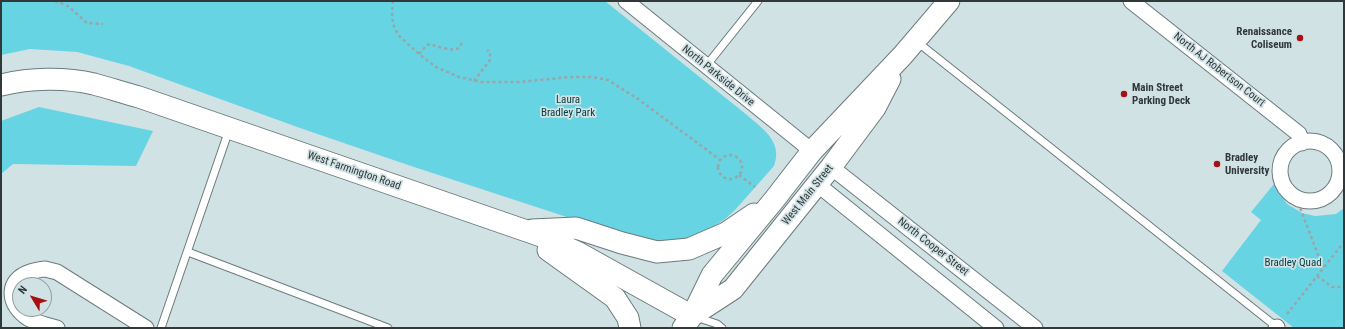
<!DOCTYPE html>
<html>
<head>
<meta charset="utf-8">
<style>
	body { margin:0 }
	#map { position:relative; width:1345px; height:329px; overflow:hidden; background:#d1e2e5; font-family:"Roboto Condensed",sans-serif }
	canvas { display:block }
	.frame { position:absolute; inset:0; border:2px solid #313839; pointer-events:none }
	.north { position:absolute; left:12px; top:277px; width:40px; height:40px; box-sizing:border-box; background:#d1e2e5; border:1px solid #919ea0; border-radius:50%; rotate:308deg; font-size:11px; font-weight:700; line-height:16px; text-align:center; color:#313839 }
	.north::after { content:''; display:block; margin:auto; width:14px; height:18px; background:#a61014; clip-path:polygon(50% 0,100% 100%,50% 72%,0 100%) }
</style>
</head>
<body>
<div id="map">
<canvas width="1345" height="329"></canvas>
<div class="frame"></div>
<div class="north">N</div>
</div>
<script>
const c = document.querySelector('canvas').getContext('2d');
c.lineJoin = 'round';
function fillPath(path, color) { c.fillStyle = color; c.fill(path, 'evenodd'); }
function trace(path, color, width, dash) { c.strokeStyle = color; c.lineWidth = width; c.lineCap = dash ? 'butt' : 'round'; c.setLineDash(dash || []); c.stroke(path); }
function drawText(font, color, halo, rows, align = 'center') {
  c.font = font + ' "Roboto Condensed",sans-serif'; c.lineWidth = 3.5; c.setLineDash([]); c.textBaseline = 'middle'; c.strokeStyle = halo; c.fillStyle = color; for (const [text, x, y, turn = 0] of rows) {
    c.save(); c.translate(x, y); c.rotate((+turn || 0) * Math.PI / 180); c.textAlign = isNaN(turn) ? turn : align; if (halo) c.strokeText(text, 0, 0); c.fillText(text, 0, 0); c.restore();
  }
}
fillPath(new Path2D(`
	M1,1H605L742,111C759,126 784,140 774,166L735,210L725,219L710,229L687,241L643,242L408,165L300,128L129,66L77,52L30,49L1,55Z
	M39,107L153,131L136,166L13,164L1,174V121Z
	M1274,184L1287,204L1302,213L1315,216L1336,214L1344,208V328H1294L1222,271L1261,220L1251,212Z`), '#67d4e3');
const service = new Path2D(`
	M916,41L1278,328
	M706,66L758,1
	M188,252L388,328
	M696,317L717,324L722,328
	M161,328L229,130`);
const minor = new Path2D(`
	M626,1L812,151
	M1131,1L1299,134L1302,143
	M1280 171a30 30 0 1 1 60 0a30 30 0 1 1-60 0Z
	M831,167L1035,328
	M817,184L996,328
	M57,328C49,326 32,322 25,316C8,302 6,280 30,272C34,271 40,269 45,269C49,270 53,271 57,272L146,328
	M1276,328L1277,327`);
const secondary = new Path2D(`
	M1,85C30,78 64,77 94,84C109,88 124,93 139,97L544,237L577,252L692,316
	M532,230L576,228L622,243L657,252L689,249L726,233L754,214
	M548,250L615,298L628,318L630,328
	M693,315L733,289L831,167L875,108L890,79
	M683,328L692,316L712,275L774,200L812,151L903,55L949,1`);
trace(service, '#6b7b7d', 9);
trace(minor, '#6b7b7d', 17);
trace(secondary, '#6b7b7d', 23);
trace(new Path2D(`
	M55,1L68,6L87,23L103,24
	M393,1L392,12L393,24L398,35L419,54L436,67L459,77L481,82H519L570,77H591L608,80L638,99L719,159
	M419,54L427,45L430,44C436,46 455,53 460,47C461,46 462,41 462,40
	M474,81L490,60V52L487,50
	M718 167a12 12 0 1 1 24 0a12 12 0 1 1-24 0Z
	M1339,167L1344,166
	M739,175L755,187
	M1296,197L1323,268
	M1317,276L1332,287H1344
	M1287,314L1344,242`), '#98a6a8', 2.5, [3, 3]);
trace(service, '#fff', 7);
trace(minor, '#fff', 15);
trace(secondary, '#fff', 21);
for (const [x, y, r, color] of [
	[1300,38,4,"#a61014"],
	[1124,94,4,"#a61014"],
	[1217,164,4,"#a61014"]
]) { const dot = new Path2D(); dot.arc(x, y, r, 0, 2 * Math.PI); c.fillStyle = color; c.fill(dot); trace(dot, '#d1e2e5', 1.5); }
drawText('bold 11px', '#313839', '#d1e2e5', [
	["Renaissance",1292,32,"right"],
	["Coliseum",1292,45,"right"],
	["Main Street",1132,88],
	["Parking Deck",1132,101],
	["Bradley",1225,158],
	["University",1225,171]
], 'left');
drawText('11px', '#313839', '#d1e2e5', [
	["North AJ Robertson Court",1219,70,38],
	["North Parkside Drive",718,76,39],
	["West Farmington Road",354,171,19],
	["West Main Street",808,195,-51],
	["North Cooper Street",933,247,38]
]);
drawText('11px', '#084047', '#d1e2e5', [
	["Laura",568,100],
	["Bradley Park",568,113],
	["Bradley Quad",1293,263]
]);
</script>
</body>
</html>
